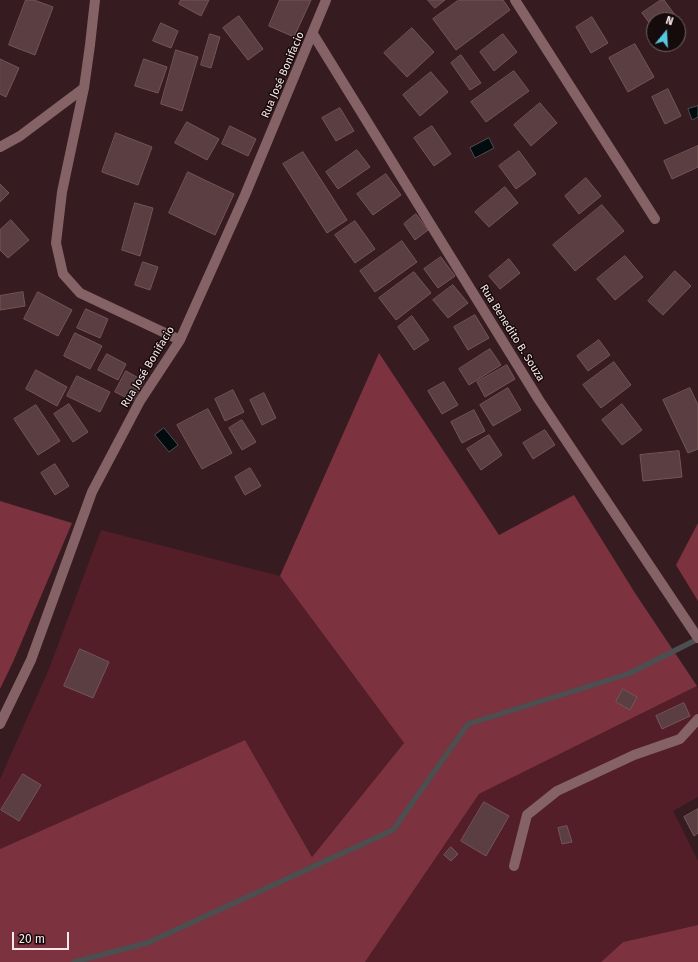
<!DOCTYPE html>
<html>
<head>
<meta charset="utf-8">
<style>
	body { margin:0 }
	#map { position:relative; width:698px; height:962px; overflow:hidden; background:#361c20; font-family:"Fira Sans",sans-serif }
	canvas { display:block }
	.north { position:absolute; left:646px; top:12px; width:40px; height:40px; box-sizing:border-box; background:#160b0c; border:1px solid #716364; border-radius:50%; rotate:18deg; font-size:11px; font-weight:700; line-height:16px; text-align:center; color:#fae7e9 }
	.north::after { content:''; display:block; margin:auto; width:14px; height:18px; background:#56c9e1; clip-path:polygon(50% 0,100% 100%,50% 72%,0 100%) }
	.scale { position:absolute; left:12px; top:932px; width:57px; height:18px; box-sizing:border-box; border:2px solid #fae7e9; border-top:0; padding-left:5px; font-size:12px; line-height:14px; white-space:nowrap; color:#fae7e9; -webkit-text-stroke:3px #160b0c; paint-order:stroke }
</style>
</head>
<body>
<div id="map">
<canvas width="698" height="962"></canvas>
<div class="north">N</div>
<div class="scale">20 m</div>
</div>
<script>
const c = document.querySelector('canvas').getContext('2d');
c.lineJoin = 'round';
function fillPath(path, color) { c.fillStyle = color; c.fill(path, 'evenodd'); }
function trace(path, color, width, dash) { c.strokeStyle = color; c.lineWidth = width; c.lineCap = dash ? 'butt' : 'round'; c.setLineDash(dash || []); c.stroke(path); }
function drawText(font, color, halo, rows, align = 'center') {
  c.font = font + ' "Fira Sans",sans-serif'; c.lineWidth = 3; c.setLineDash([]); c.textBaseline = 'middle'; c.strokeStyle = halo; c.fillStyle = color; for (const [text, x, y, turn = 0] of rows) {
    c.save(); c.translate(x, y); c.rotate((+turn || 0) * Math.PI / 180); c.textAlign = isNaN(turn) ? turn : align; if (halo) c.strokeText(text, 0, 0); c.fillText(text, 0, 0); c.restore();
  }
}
fillPath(new Path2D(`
	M101,530L280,576L404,743L312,857L245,740L0,849V779L49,669Z
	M697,686L698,689V797L673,811L698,861V925L623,942L601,962H365L479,794Z`), '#531e28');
fillPath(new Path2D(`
	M379,353L499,535L574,495L635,593L697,686L479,794L365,962H0V849L245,740L312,857L404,743L280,576Z
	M0,501L72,523L13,662L0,689Z
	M698,523V601L676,565Z
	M698,925V962H601L623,942Z`), '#7c323f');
const water = new Path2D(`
	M698,106V117L692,120L688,109Z
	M489,138L494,148L475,158L470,148Z
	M164,428L178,445L169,452L155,435Z`);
fillPath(water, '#020c0f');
trace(water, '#4c4e50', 1);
trace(new Path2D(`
	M74,962L147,943L393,830L468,724L628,674L698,639`), '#4c4e50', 5.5);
const building = new Path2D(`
	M26,0H34L53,7L35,55L9,45Z
	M181,0H209L201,16L179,4Z
	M280,0H311L294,37L269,26Z
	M428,0H445L435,8Z
	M459,0H503L510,10L456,50L433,19Z
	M661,0H664L675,15L667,20H654V29L642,13Z
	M239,16L263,49L248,60L223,28Z
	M592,17L608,43L591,53L576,27Z
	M161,23L178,31L171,48L153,41Z
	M412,28L434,52L407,77L384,53Z
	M210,34L220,37L211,68L201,65Z
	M503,34L517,52L494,71L480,52Z
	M635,44L654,77L628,92L609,58Z
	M176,50L198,57L182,111L161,104Z
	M461,55L481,83L470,90L451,63Z
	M0,59L19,68L6,97L0,94Z
	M144,59L167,67L158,93L135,86Z
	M514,71L529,91L486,122L471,102Z
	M431,72L448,92L420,116L403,95Z
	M668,89L681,116L665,124L652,97Z
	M540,103L557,123L531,146L514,125Z
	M340,108L354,131L336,141L322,118Z
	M187,122L219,139L207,160L175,143Z
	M230,126L256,139L248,156L222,144Z
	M432,126L451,154L434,166L414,138Z
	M116,133L152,147L138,185L102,172Z
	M698,146V167L672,179L664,161Z
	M357,150L370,167L338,189L326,172Z
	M519,151L536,174L516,189L499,166Z
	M303,152L347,220L327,233L283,164Z
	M188,172L234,194L215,235L169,213Z
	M386,174L401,195L373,215L357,194Z
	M586,178L601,196L579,214L565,196Z
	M0,184L9,193L0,202Z
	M505,187L518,203L489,227L475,212Z
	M135,203L153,208L140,256L122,250Z
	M602,205L624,231L575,271L553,245Z
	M416,214L428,230L415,240L404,224Z
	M11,220L29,240L8,258L0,250V230Z
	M355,221L375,249L355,263L335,235Z
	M402,241L417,262L375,292L360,271Z
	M625,256L643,277L615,300L597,279Z
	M441,257L455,276L438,288L424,269Z
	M509,259L520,273L500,289L489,276Z
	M143,262L158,267L150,290L135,285Z
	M675,271L691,286L663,315L648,301Z
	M414,272L431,293L396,320L379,298Z
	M453,285L468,303L448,318L433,300Z
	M23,292L25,306L0,310V296Z
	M38,292L72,310L58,336L24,319Z
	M86,309L108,319L100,338L77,328Z
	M475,315L489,338L468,350L454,327Z
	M412,316L429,340L414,350L398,327Z
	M75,333L102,346L90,369L64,356Z
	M599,340L610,355L588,371L577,356Z
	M490,349L501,365L469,385L459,369Z
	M107,354L126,364L118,380L98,370Z
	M614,362L631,385L601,408L583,385Z
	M507,365L515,379L485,397L477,382Z
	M36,370L67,387L57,406L26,389Z
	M126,371L144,381L133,401L115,392Z
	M77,376L110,392L100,412L67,396Z
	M444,382L458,405L442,414L428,391Z
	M508,388L521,410L493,426L480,405Z
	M690,388L698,405V449L688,453L663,400Z
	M233,390L244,412L225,421L215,399Z
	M264,393L276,418L262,425L250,400Z
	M69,404L88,432L73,442L54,414Z
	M622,404L642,430L622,445L602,420Z
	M36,405L60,441L38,455L14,419Z
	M208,409L232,453L202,469L177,425Z
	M474,410L485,431L462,443L451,422Z
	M242,420L256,442L242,450L229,428Z
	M545,430L555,445L533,459L523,443Z
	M489,435L502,455L481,470L467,449Z
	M679,451L682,477L643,481L640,455Z
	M55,464L69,486L55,495L41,473Z
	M250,468L261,486L245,495L235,477Z
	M80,649L109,662L93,698L64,686Z
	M623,689L637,697L630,710L616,702Z
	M684,703L690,716L662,729L656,716Z
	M23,774L41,785L19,821L1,810Z
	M484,802L509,816L486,856L461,841Z
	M698,809V833L694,836L684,817Z
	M567,826L572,842L562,844L558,828Z
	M451,847L458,854L451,861L444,855Z`);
fillPath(building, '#5b3e41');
trace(building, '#745558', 1);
trace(new Path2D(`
	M95,0L90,45L84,88L62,192L56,243L63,274L80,293L180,340
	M515,0L655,219
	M313,34L539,400L698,638
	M0,147L20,136L84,88
	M0,724L31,660L92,492L140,401L180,340L245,195L326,0
	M514,866L527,815L557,791L634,755L680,739L698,719`), '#856266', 10);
drawText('11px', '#fae7e9', '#160b0c', [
	["Rua José Bonifacio",283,75,-67],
	["Rua Benedito B. Souza",512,333,58],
	["Rua José Bonifacio",148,367,-59]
]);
</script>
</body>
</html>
